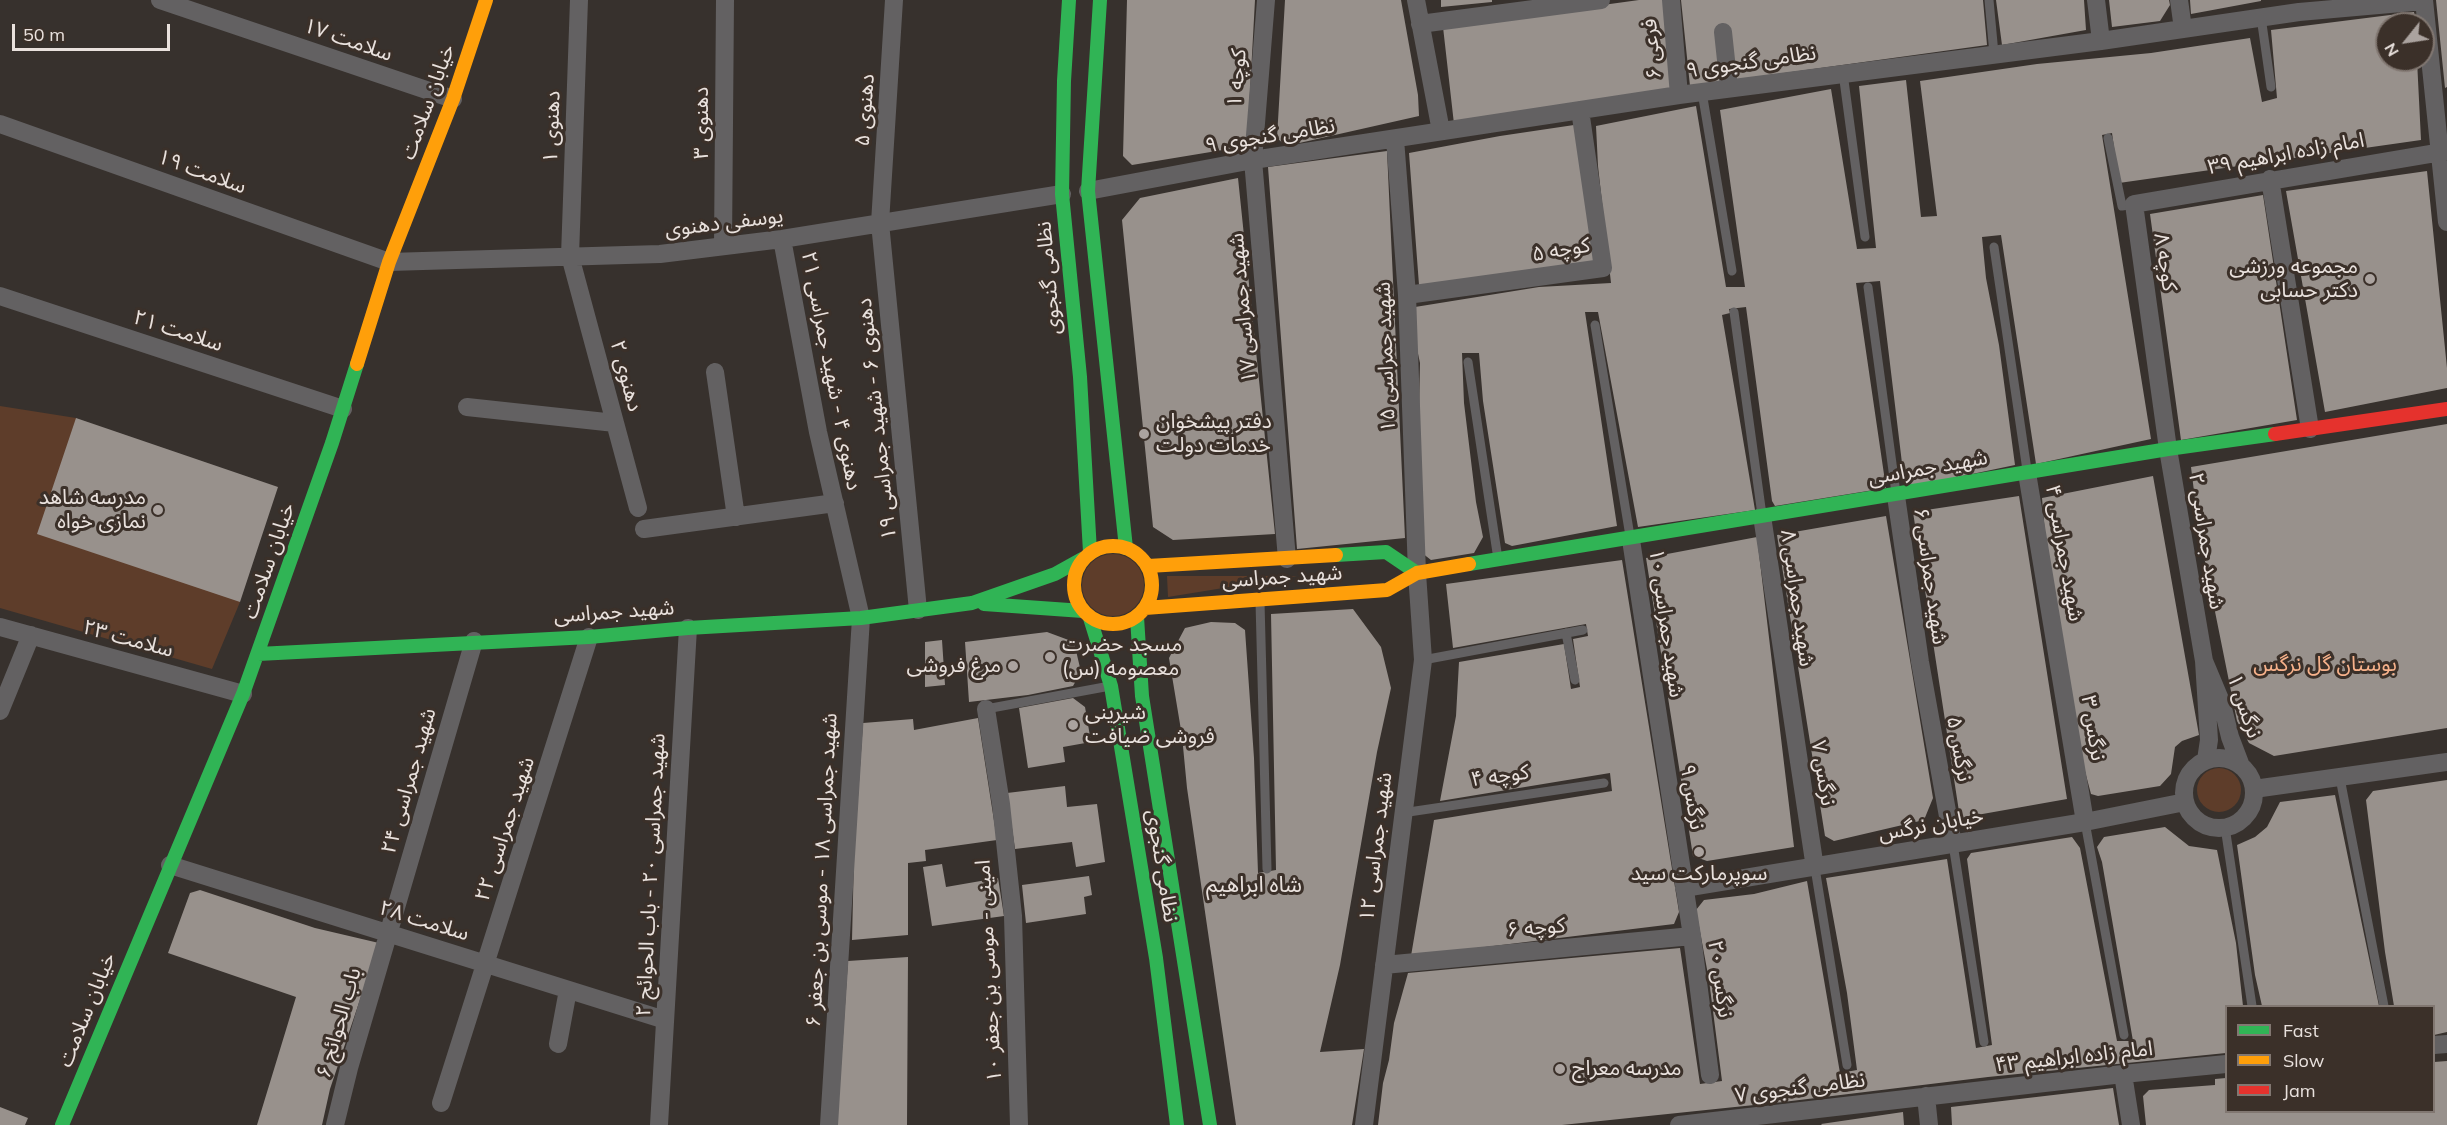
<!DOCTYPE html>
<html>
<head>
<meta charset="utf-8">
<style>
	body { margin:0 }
	#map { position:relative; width:2447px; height:1125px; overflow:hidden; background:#37312d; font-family:Mulish,sans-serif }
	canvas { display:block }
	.legend { position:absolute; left:2225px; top:1005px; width:210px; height:108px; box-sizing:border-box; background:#3b3029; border:2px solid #817771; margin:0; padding:8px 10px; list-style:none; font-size:18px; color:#e9e1dd }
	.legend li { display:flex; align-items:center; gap:12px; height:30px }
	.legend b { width:30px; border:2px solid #817771 }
	.north { position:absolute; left:2375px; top:12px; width:60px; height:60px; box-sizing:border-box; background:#3b3029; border:2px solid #817771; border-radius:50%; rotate:240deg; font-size:16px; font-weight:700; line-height:24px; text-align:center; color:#e9e1dd }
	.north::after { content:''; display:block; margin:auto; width:21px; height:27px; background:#aba39f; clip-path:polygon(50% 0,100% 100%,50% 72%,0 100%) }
	.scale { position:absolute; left:12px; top:24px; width:158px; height:27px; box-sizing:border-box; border:3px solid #e9e1dd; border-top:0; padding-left:8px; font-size:18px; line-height:21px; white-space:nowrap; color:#e9e1dd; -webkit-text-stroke:4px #3b3029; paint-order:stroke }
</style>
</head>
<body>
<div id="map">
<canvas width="2447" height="1125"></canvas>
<ul class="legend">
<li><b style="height:8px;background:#30b455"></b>Fast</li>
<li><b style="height:8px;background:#ff9f0a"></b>Slow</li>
<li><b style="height:8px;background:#e5322d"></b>Jam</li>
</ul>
<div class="north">N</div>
<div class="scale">50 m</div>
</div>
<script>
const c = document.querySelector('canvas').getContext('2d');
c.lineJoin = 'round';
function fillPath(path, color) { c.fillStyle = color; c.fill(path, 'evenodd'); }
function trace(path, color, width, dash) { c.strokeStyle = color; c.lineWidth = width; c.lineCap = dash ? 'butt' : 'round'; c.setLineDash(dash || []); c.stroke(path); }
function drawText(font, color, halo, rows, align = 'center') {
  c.font = font + ' Mulish,"Noto Sans Arabic",sans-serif'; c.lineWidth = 6; c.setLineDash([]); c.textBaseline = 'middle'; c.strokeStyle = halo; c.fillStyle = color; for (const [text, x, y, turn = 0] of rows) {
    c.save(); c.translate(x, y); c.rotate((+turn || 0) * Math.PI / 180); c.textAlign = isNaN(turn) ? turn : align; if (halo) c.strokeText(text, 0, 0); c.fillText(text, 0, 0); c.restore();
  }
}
fillPath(new Path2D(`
	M0,406L76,418L240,602L212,669L0,608Z
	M1082 585a31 31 0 1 1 62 0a31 31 0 1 1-62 0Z
	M1167,576H1297L1168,597Z
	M2197 790a22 22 0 1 1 44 0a22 22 0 1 1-44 0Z`), '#5e3d2a');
fillPath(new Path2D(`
	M1127,0H1255L1247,146L1132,165L1123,156Z
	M1285,0H1401L1418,95L1419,116L1286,146L1277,138Z
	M1441,0H1492V2L1441,7Z
	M1639,0H1664L1673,89L1454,124L1443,27Z
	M1681,0H1983L1987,45L1690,86Z
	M1996,0H2084L2086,30L2002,45Z
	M2109,0H2169L2170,5L2160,21L2112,27Z
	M2190,0H2261V1L2191,14Z
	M2436,0H2447V87L2445,88Z
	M2414,12L2415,24H2387V60H2417L2421,140L2119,183L2112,133L2102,135L2151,439L2036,464L2001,235L1982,237L1986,278L1999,345L2015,465L1905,488L1880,281L1856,283L1886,488L1775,506L1772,501L1746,307L1729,309L1730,313L1722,315L1755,510L1638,527L1598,312H1585L1617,526L1512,546L1505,543L1483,401L1479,353H1462L1464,403L1476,502L1483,537L1474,553L1431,560L1422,553L1419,411L1420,363L1414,335L1415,307L1539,287L1611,283L1598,166L1596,126L1696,106L1726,287H1745L1720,110L1831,89L1857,249L1876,248L1859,86L1906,80L1921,217L1937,216L1920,81L2037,64L2151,53L2250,38L2262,102L2277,98L2271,30Z
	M1574,125L1596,262L1419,285L1409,153L1500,136Z
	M1387,151L1405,538L1297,549L1268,167Z
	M2427,171L2447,368V388L2325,412L2286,191Z
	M1238,178L1275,534L1173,540L1153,527L1122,220L1140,198Z
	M2263,195L2297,420L2181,440L2150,214Z
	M76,418L278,487L240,602L37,534Z
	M2447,424V728L2274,756L2249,743L2237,721L2199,532L2191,467Z
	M2153,476L2199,735L2182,741L2175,747L2171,774L2160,786L2098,796L2091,794L2082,760L2047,557L2042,498Z
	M2019,496L2067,799L1960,818L1913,512Z
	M1886,516L1933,798L1924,820L1834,841L1825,836L1777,535Z
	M1757,537L1794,847L1707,861L1693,856L1646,558Z
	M1622,560L1679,912L1674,924L1411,956L1434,820L1612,791L1610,773L1440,801L1456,716L1459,662L1564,644L1571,689L1580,687L1573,639L1588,636L1586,624L1453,648L1446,584Z
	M1353,609L1381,647L1391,688L1377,752L1340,965L1320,1052L1364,1049L1352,1125H1236L1187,788L1182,736L1169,658L1185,628L1211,622L1235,623L1245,630L1254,758L1258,873L1276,870L1271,614Z
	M1047,632L1074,642L1081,672L1073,686L1028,695L969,702L965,642Z
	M942,640L945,685L925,687V642Z
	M1073,698L1085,707L1091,742L1063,747L1065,762L1028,768L1019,708Z
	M978,718L997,840L925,850L926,861L908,863V935L852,940L854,856L863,723L913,719L914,730Z
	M2447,780V1032L2434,1035V1006H2394L2385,952L2366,800L2373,791Z
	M1065,786L1067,807L1097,804L1105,862L1076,867L1072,842L1015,849L1007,793Z
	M2335,795L2379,1006H2262L2255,975L2237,845L2255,837L2267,827L2280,802Z
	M2165,827L2189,846L2217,850L2236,943L2243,1006H2226V1053L1988,1077L1783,1102L1562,1125H1378L1383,1083L1389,1060L1394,1023L1408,973L1680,948L1700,1084L1722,1081L1709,980L1696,910L1704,900L1754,894L1807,881L1840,1073L1857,1070L1847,993L1826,878L1947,859L1976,1048L1992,1045L1967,859L1971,853L2072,837L2080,848L2117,1041H2133L2102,862L2097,847L2104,837Z
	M942,864L946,887L998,878L1004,916L932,926L923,867Z
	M1089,876L1092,895L1084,897L1086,914L1026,923L1022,885Z
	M200,890L315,928L379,943L330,1089L322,1125H257L296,997L168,953L190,893Z
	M908,957L907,1125H837L848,961Z
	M2447,1061V1125H2146L2143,1096L2149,1090L2215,1085V1079L2226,1078V1112H2434V1062Z
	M2113,1088L2119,1125H1952L1951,1107Z
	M0,1107L28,1118L25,1125H0Z
	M1903,1112L1904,1125H1822L1821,1124Z`), '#98918c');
trace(new Path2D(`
	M1989,0L1994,54
	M2261,17L2271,87
	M1843,73L1865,237
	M1702,92L1732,271
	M2108,138L2122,206L2134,204
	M1994,247L2027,470
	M1868,287L1896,493
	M1734,312L1762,515
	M1595,325L1630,536
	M1468,362L1498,559
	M1260,602L1267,869
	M1566,633L1575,680
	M1423,660L1583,630
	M986,709L1110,686
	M2340,778L2384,1006
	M1402,813L1604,783
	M2085,822L2124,1035
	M2225,827L2252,1006
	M1953,844L1984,1042
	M1815,868L1847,1065`), '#636162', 9);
trace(new Path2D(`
	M160,0L453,99
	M579,0L570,256L638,508
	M894,0L880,223L918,610
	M1266,0L1253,160L1287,559
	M1416,0L1441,131
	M1671,0L1679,95
	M2096,0L2101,41
	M2179,0L2183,29
	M2424,0L2447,222
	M1420,24L1601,0
	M1723,32L1729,88
	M0,124L389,262L660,254L782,239L1062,194
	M2270,179L2310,429
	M1088,191L1253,160L1679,95L2101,41L2299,12L2424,1
	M782,239L818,432L861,618L829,1125
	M723,246L725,0
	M1407,295L1603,268L1580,110
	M0,296L343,409
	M715,372L736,517
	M467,407L615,423
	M2027,473L2085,822
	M1896,496L1920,662L1953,844
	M1762,516L1815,868
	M644,529L835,503
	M1631,540L1692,936L1710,1075
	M0,627L243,694
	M2204,661L2168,449L2134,204L2447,151
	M986,709L1001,804L1013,916L1019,1125
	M0,711L31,635
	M2184 793a35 35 0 1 1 70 0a35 35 0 1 1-70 0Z
	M2206,760L2209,740L2204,661L2222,704L2230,737L2241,766
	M2254,789L2447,762
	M170,865L665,1020
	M1684,888L2085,822L2185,802
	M1384,965L1692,936
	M558,1044L568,990
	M2434,1045L2447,1044
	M2123,1074L2131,1125
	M1926,1096L1929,1125
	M441,1103L589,637
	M335,1125L349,1068L474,641
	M659,1125L688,628
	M1364,1125L1423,660L1417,573L1407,295L1395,139
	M1679,1125L2123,1074L2226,1064`), '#636162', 18);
trace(new Path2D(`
	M1069,0L1064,81L1062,194L1080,377L1090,552
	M1100,0L1088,191L1126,548
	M1336,555L1386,552L1417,573
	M1469,564L2168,449L2275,434
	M984,604L1083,611
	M1137,617L1142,696L1210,1125
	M1090,618L1111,686L1156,958L1177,1125
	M258,654L589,637L688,628L861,618L972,603L1055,574L1082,559
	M62,1125L243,694L332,443L357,364`), '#30b455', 14);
trace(new Path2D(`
	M357,364L389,262L453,99L486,0
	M1074 585a39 39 0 1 1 78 0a39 39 0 1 1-78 0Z
	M1148,566L1336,555
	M1145,608L1387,590L1417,573L1469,564`), '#ff9f0a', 14);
trace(new Path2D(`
	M2275,434L2447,409`), '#e5322d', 14);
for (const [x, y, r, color] of [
	[2370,279,6,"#aba39f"],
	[1144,434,6,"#aba39f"],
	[158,510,6,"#aba39f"],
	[1050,657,6,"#aba39f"],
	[1013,666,6,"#aba39f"],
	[1073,725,6,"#aba39f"],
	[1699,852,6,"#aba39f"],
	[1560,1069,6,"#aba39f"]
]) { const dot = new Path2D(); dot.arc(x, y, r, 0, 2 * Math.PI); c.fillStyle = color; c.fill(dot); trace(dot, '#3b3029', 2); }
drawText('21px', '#e9e1dd', '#3b3029', [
	["سلامت ۱۷",348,40,19],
	["فرعی ۶",1652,49,-95],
	["نظامی گنجوی ۹",1751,62,-8],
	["کوچه ۱",1237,78,-85],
	["خیابان سلامت",428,102,-70],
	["دهنوی ۵",865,110,-86],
	["دهنوی ۳",702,123,-90],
	["دهنوی ۱",552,127,-88],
	["نظامی گنجوی ۹",1270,136,-9],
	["امام زاده ابراهیم ۳۹",2286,154,-10],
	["سلامت ۱۹",202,172,20],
	["یوسفی دهنوی",724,223,-7],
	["کوچه ۵",1561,250,-10],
	["کوچه ۸",2165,262,81],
	["نظامی گنجوی",1049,278,-95],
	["شهید جمراسی ۱۷",1243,308,-95],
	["سلامت ۲۱",178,331,18],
	["شهید جمراسی ۱۵",1386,357,-92],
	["دهنوی ۴ - شهید جمراسی ۲۱",831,371,79],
	["دهنوی ۲",626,376,75],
	["دهنوی ۶ - شهید جمراسی ۱۹",877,419,-96],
	["شهید جمراسی",1928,468,-10],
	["شهید جمراسی ۲",2206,541,81],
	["شهید جمراسی ۴",2064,553,80],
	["خیابان سلامت",269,561,-71],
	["شهید جمراسی ۶",1930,576,82],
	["شهید جمراسی",1282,577,-4],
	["شهید جمراسی ۸",1797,598,82],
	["شهید جمراسی",614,612,-4],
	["شهید جمراسی ۱۰",1666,623,82],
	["سلامت ۲۳",128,639,15],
	["نرگس ۱",2244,706,71],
	["نرگس ۳",2093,728,81],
	["نرگس ۵",1959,749,80],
	["نرگس ۷",1823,773,81],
	["کوچه ۴",1500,776,-8],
	["شهید جمراسی ۲۴",409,781,-74],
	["نرگس ۹",1692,797,81],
	["خیابان نرگس",1931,825,-10],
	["شهید جمراسی ۲۲",505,829,-72],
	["شهید جمراسی ۱۲",1376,847,-83],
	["نظامی گنجوی",1162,866,81],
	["شهید جمراسی ۱۸ - موسی بن جعفر ۶",822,870,-87],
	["شهید جمراسی ۲۰ - باب الحوائج ۲",651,875,-87],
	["سلامت ۲۸",424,921,17],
	["کوچه ۶",1536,928,-5],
	["امینی - موسی بن جعفر ۱۰",989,971,-93],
	["نرگس ۲۰",1720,979,82],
	["خیابان سلامت",87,1010,-68],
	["باب الحوائج ۶",339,1023,-74],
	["امام زاده ابراهیم ۴۳",2074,1057,-6],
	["نظامی گنجوی ۷",1800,1088,-7]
]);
drawText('21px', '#e9e1dd', '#3b3029', [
	["مجموعه ورزشی",2358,267,"right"],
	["دکتر حسابی",2358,291,"right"],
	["دفتر پیشخوان",1156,422],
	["خدمات دولت",1156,446],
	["مدرسه شاهد",146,498,"right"],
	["نمازی خواه",146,522,"right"],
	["مسجد حضرت",1062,645],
	["معصومه (س)",1062,669],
	["مرغ فروشی",1001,666,"right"],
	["شیرینی",1085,713],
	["فروشی ضیافت",1085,737],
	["سوپرمارکت سید",1699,874,"center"],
	["مدرسه معراج",1572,1069]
], 'left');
drawText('21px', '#f8b28b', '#3b3029', [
	["بوستان گل نرگس",2325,665]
]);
drawText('22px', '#e9e1dd', '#3b3029', [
	["شاه ابراهیم",1254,885]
]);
</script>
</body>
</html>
